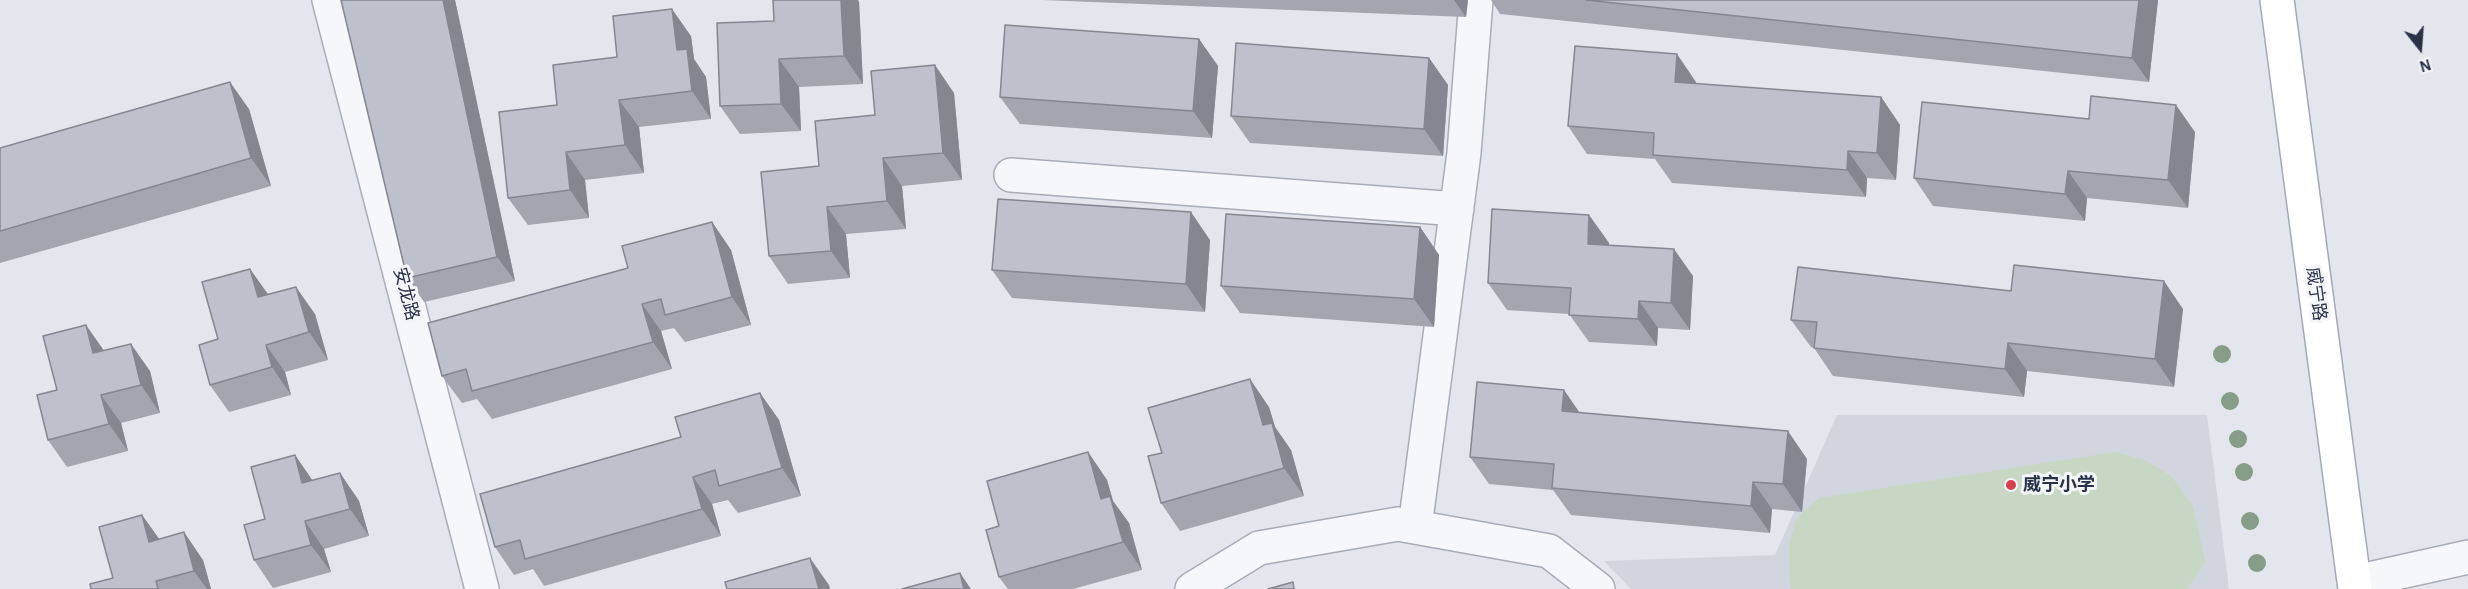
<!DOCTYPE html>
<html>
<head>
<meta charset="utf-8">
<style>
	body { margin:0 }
	#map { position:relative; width:2468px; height:589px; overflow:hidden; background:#e3e6ec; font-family:"Alegreya Sans",sans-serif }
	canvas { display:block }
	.north { position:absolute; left:2390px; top:18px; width:60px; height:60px; -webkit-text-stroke:4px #f3f5f9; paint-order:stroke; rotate:163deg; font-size:16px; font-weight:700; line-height:24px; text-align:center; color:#293146 }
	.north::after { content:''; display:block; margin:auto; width:21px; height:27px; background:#293146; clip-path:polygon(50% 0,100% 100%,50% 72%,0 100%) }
</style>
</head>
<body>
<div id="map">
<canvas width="2468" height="589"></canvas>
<div class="north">N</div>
</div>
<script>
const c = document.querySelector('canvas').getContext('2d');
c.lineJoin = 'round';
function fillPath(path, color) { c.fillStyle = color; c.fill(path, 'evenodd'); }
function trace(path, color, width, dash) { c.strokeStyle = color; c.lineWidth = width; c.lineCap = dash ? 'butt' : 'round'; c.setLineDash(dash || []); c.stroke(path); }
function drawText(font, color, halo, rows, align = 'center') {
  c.font = font + ' "Alegreya Sans","Noto Sans SC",sans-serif'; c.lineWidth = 6; c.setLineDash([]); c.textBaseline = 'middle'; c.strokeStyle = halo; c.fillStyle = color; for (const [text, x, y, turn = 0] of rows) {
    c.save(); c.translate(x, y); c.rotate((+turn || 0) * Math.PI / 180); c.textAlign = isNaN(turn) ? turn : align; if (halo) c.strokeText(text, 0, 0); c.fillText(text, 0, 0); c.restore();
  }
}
fillPath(new Path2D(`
	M1837,415H2207L2229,589H1631L1604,561L1775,555Z`), '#d1d5de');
fillPath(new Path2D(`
	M2116,452L2145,460L2171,476L2193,506L2205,562L2187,589H1791L1790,586L1789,546L1796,520L1819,498Z`), '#c7d7c3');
const minor = new Path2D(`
	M329,0L482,589
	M1011,175L1457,209
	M1415,527L1464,153L1476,0
	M2355,582L2468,557
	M1192,589L1259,548L1398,524L1549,551L1598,589`);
const major = new Path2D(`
	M2277,0L2355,589`);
trace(minor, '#a7acb7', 36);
trace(major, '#a1a9b9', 36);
trace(minor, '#f6f7fa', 33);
trace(major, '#fff', 33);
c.fillStyle = '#869e87';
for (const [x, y] of [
	[2222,354],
	[2230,401],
	[2238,439],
	[2244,472],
	[2250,521],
	[2257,563]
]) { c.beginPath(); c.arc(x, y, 9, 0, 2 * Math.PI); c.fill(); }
fillPath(new Path2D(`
	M341,0H455L515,281L424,302L407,278Z
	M773,0H858L859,2L863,84L799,87L801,131L740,134L720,106L774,21Z
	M1042,0H1468L1466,17Z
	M1491,0H2158L2149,82L1500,14Z
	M691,36L694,59L706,77L711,119L639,127L644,173L585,180L589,218L528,225L508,198L557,105Z
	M1199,39L1218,66L1212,138L1020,124L1000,97Z
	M1429,58L1448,85L1443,156L1250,143L1231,116Z
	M1696,82V84L1881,97L1900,125L1896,180L1867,178L1866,197L1672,183L1655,159L1587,154L1568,126Z
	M954,93L962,180L902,186L906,229L846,234L850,278L788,284L769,256L819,166L875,115Z
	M249,109L271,186L0,263V148Z
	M2195,132L2188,208L2087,198L2085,221L1933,206L1914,178Z
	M1589,215L1609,243V245L1693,276L1690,330L1658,328L1657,346L1589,342L1569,314L1507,310L1488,283Z
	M712,222L731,250L751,325L685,342L674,328L661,331L672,369L492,419L477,399L462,403L442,376L628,268Z
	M1420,227L1439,255L1434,327L1240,313L1221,286Z
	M1210,240L1205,312L1012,298L992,270Z
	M250,269L268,294L315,314L328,360L285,372L291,395L229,412L210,385L218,339Z
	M2183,309L2174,387L2027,371L2024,397L1833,376L1814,348L1811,347L1791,320Z
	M104,350L150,371L160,413L121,423L128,451L67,467L48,440L57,390Z
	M1564,390L1580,413L1807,459L1802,512L1772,509L1770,533L1571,515L1553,490L1489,484L1470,457Z
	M760,393L779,420L801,496L738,513L728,500L712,504L721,536L544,586L533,569L514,575L495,547L681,437Z
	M1269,407L1275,427L1291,450L1304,496L1180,531L1161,503L1162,453Z
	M1088,452L1107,480L1113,501L1129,523L1142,570L1073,589H1008L999,577V526Z
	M295,455L313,481L340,473L359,501L369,536L324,549L331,572L273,588L254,560L265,519Z
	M142,515L159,539L203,560L211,589H91L113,578Z`), '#a3a6af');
fillPath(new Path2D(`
	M443,0H455L515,281L497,257Z
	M841,0H858L859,2L863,84L844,56Z
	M1454,0H1468L1466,17Z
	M2139,0H2158L2149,82L2132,58Z
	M672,9L691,36L694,59L706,77L711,119L692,91L677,50Z
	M1199,39L1218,66L1212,138L1193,111Z
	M1677,54L1696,82L1694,110L1675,82Z
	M1429,58L1448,85L1443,156L1424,129Z
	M779,59L799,87L801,131L781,104Z
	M935,65L954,93L962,180L943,153Z
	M230,82L249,109L271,186L251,158Z
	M1881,97L1900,125L1896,180L1877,153Z
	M619,100L639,127L644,173L625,145Z
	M2176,105L2195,132L2188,208L2168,180Z
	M1848,151L1867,178L1866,197L1847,170Z
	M566,152L585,180L589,218L570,190Z
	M883,158L902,186L906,229L887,201Z
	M2068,171L2087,198L2085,221L2065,194Z
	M827,207L846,234L850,278L831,251Z
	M1191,212L1210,240L1205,312L1186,284Z
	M1589,215L1609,243L1607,272L1588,244Z
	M712,222L731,250L751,325L732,297Z
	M1420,227L1439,255L1434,327L1414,299Z
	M1674,249L1693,276L1690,330L1671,303Z
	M250,269L269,296L258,297Z
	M2164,281L2183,309L2174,387L2155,359Z
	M296,287L315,314L328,360L309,332Z
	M1639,301L1658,328L1657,346L1638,319Z
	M642,304L661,331L672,369L653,342Z
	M86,325L105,352L93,353Z
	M2008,343L2027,371L2024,397L2005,369Z
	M131,344L150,371L160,413L141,385Z
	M266,345L285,372L291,395L272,367Z
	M1250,379L1269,407L1275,427L1291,450L1304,496L1284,468L1263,425Z
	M1564,390L1583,418L1562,411Z
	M760,393L779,420L801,496L782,468Z
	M101,395L121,423L128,451L109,424Z
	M1788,431L1807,459L1802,512L1783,484Z
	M1088,452L1107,480L1113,501L1129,523L1142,570L1123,542L1101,499Z
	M295,455L314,483H302Z
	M340,473L359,501L369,536L350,509Z
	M693,477L712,504L721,536L702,509Z
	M1753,482L1772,509L1770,533L1751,506Z
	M142,515L162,543L149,542Z
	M305,521L324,549L331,572L311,545Z
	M184,532L203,560L211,589H207L194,571Z
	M810,558L829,585L830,589H819Z
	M960,573L971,589H964Z`), '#84878f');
const building = new Path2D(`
	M341,0H443L497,257L407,278Z
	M773,0H841L844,56L779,59L781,104L720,106L717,23L774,21Z
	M1586,0H2139L2132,58Z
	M672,9L677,50L687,49L692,91L619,100L625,145L566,152L570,190L508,198L499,112L557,105L553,65L617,57L613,16Z
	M1005,25L1199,39L1193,111L1000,97Z
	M1236,43L1429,58L1424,129L1231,116Z
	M1575,46L1677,54L1675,82L1881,97L1877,153L1848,151L1847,170L1653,155L1654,133L1568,126Z
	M935,65L943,153L883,158L887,201L827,207L831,251L769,256L761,172L819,166L815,121L875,115L871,71Z
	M230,82L251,158L0,231V148Z
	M2091,96L2176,105L2168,180L2068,171L2065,194L1914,178L1922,102L2089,119Z
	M998,199L1191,212L1186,284L992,270Z
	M1492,209L1589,215L1588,244L1674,249L1671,303L1639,301L1638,319L1569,315L1571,288L1488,283Z
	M1226,214L1420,227L1414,299L1221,286Z
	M712,222L732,297L665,315L661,299L642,304L653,342L472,391L466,369L442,376L428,323L628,268L622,246Z
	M2014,265L2164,281L2155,359L2008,343L2005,369L1814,348L1817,322L1791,320L1798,267L2011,291Z
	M250,269L258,297L296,287L309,332L266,345L272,367L210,385L199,345L218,339L202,282Z
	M86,325L93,353L131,344L141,385L101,395L109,424L48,440L37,395L57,390L43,336Z
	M1250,379L1263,425L1272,423L1284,468L1161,503L1148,456L1162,453L1148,408Z
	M1477,382L1564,390L1562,411L1788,431L1783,484L1753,482L1751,506L1552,488L1554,464L1470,457Z
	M760,393L782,468L719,486L715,470L693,477L702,509L525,559L520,540L495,547L480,494L681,437L675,417Z
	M1088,452L1101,499L1110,496L1123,542L999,577L986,530L999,526L987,481Z
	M295,455L302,483L340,473L350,509L305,521L311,545L254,560L244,525L265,519L251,467Z
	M142,515L149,542L184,532L194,571L156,581L158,589H91L90,584L113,578L99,527Z
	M810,558L819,589H727L725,582Z
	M960,573L964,589H902Z
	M1293,582L1294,589H1268Z`);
fillPath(building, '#bdc1cc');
trace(building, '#84878f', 1.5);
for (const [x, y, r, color] of [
	[2011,485,6,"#d9404b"]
]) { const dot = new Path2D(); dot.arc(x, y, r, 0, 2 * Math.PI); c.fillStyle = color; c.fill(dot); trace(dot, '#f3f5f9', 2); }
drawText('18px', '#293146', '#f3f5f9', [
	["安龙路",406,294,75],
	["威宁路",2316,294,82]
]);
drawText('bold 18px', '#293146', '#f3f5f9', [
	["威宁小学",2023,485]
], 'left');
</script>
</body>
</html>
